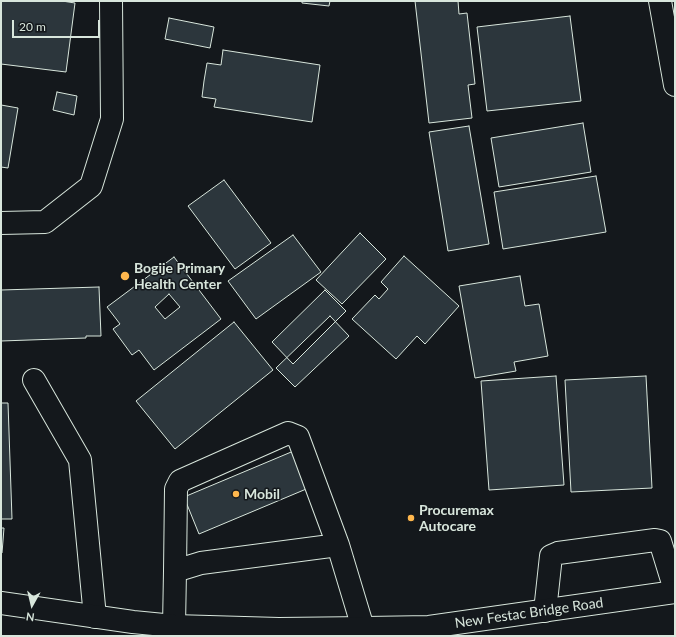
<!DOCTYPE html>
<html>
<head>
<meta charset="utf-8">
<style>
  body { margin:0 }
  #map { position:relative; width:676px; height:637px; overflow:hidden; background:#14181c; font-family:Lato,sans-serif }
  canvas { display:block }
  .frame { position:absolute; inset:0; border:2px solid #d8e6dc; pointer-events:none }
  .north { position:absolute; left:12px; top:585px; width:40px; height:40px; -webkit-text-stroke:3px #14181c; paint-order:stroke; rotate:188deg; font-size:11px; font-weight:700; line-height:16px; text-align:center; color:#d8e6dc }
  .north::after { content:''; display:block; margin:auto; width:14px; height:18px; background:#d8e6dc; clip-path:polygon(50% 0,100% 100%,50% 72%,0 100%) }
  .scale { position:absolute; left:12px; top:20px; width:88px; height:18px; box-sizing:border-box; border:2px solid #d8e6dc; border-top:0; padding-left:5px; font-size:12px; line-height:14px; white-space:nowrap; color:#d8e6dc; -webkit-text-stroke:3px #14181c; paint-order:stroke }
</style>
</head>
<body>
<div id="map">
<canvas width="676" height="637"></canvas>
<div class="frame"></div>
<div class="north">N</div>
<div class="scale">20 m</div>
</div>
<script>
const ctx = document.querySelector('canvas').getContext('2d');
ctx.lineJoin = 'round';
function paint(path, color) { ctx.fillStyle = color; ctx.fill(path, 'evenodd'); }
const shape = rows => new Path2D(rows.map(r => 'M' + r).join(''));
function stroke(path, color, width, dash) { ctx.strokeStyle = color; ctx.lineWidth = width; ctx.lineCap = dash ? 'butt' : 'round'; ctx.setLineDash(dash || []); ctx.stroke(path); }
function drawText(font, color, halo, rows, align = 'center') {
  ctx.font = font + ' Lato,sans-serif'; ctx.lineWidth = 3; ctx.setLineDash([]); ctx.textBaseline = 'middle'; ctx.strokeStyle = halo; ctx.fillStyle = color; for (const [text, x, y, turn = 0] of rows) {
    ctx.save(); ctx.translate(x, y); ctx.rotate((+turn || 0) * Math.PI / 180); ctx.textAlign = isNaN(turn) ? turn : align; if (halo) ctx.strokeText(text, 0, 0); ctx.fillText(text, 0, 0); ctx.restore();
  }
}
const building = shape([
  [1,1,62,1,75,3,66,72,1,64,1,1],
  [302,1,330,1,329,6,302,3,302,1],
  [415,1,458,1,459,14,467,13,475,84,468,85,472,118,429,123,415,1],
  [570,16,581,101,487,111,477,27,570,16],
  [169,18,214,27,210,48,165,39,169,18],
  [223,50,320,65,312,122,214,107,216,99,202,97,204,81,207,63,221,65,223,50],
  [57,92,77,96,74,115,53,110,57,92],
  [1,105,18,108,8,168,1,167,1,105],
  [583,123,591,172,499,187,491,138,583,123],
  [469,126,489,244,448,251,429,132,469,126],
  [596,176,606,232,503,249,494,192,596,176],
  [224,180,271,243,235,269,188,206,224,180],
  [360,233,386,259,342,304,316,280,360,233],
  [293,235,321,272,256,319,228,281,293,235],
  [404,256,459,306,425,344,417,336,396,359,352,319,375,295,379,299,388,289,381,282,404,256],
  [174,257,221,319,154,370,139,350,132,355,113,329,120,324,107,307,174,257],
  [169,294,180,307,165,319,155,307,169,294],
  [520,276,525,306,539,304,548,356,514,362,516,371,475,378,459,286,520,276],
  [99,287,101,336,86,336,86,338,1,341,1,290,99,287],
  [325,290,346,311,293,364,272,342,325,290],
  [330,316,349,336,295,387,276,368,330,316],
  [234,322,273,370,175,449,136,401,234,322],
  [556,376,564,485,489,490,481,381,556,376],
  [646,376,652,488,571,492,565,380,646,376],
  [1,403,8,403,12,519,1,519,1,403],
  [296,450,311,487,199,534,184,497,296,450],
  [1,528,4,528,2,553,1,553,1,528]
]);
const minor = shape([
  [660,1,675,85],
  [1,223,45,222,91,186,112,119,111,1],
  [34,380,80,460,95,617],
  [175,571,176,489,180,481,288,433,298,437,338,545],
  [545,611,551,556,558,553,655,540,660,541,675,590],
  [174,626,175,571,201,563,338,545,363,628]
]);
const major = shape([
  [1,603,133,622,174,626,279,629,366,628,429,627,675,592]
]);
const markers = [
  [125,276,5,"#ffb74d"],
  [236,494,4,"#ffb74d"],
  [411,518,4,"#ffb74d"]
];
const poiNames = [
  ["Bogije Primary",134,268],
  ["Health Center",134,284],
  ["Mobil",244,494],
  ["Procuremax",419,510],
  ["Autocare",419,526]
];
const streetNames = [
  ["New Festac Bridge Road",529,613,-8]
];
paint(building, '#2c363c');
stroke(building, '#d8e6dc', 1);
stroke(minor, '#d8e6dc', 24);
stroke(major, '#d8e6dc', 24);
stroke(minor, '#14181c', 22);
stroke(major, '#14181c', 22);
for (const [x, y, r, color] of markers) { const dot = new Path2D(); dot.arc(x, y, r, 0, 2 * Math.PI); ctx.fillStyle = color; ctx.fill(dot); stroke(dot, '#14181c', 1.5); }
drawText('bold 14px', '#d8e6dc', '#14181c', poiNames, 'left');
drawText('14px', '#d8e6dc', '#14181c', streetNames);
</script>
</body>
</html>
